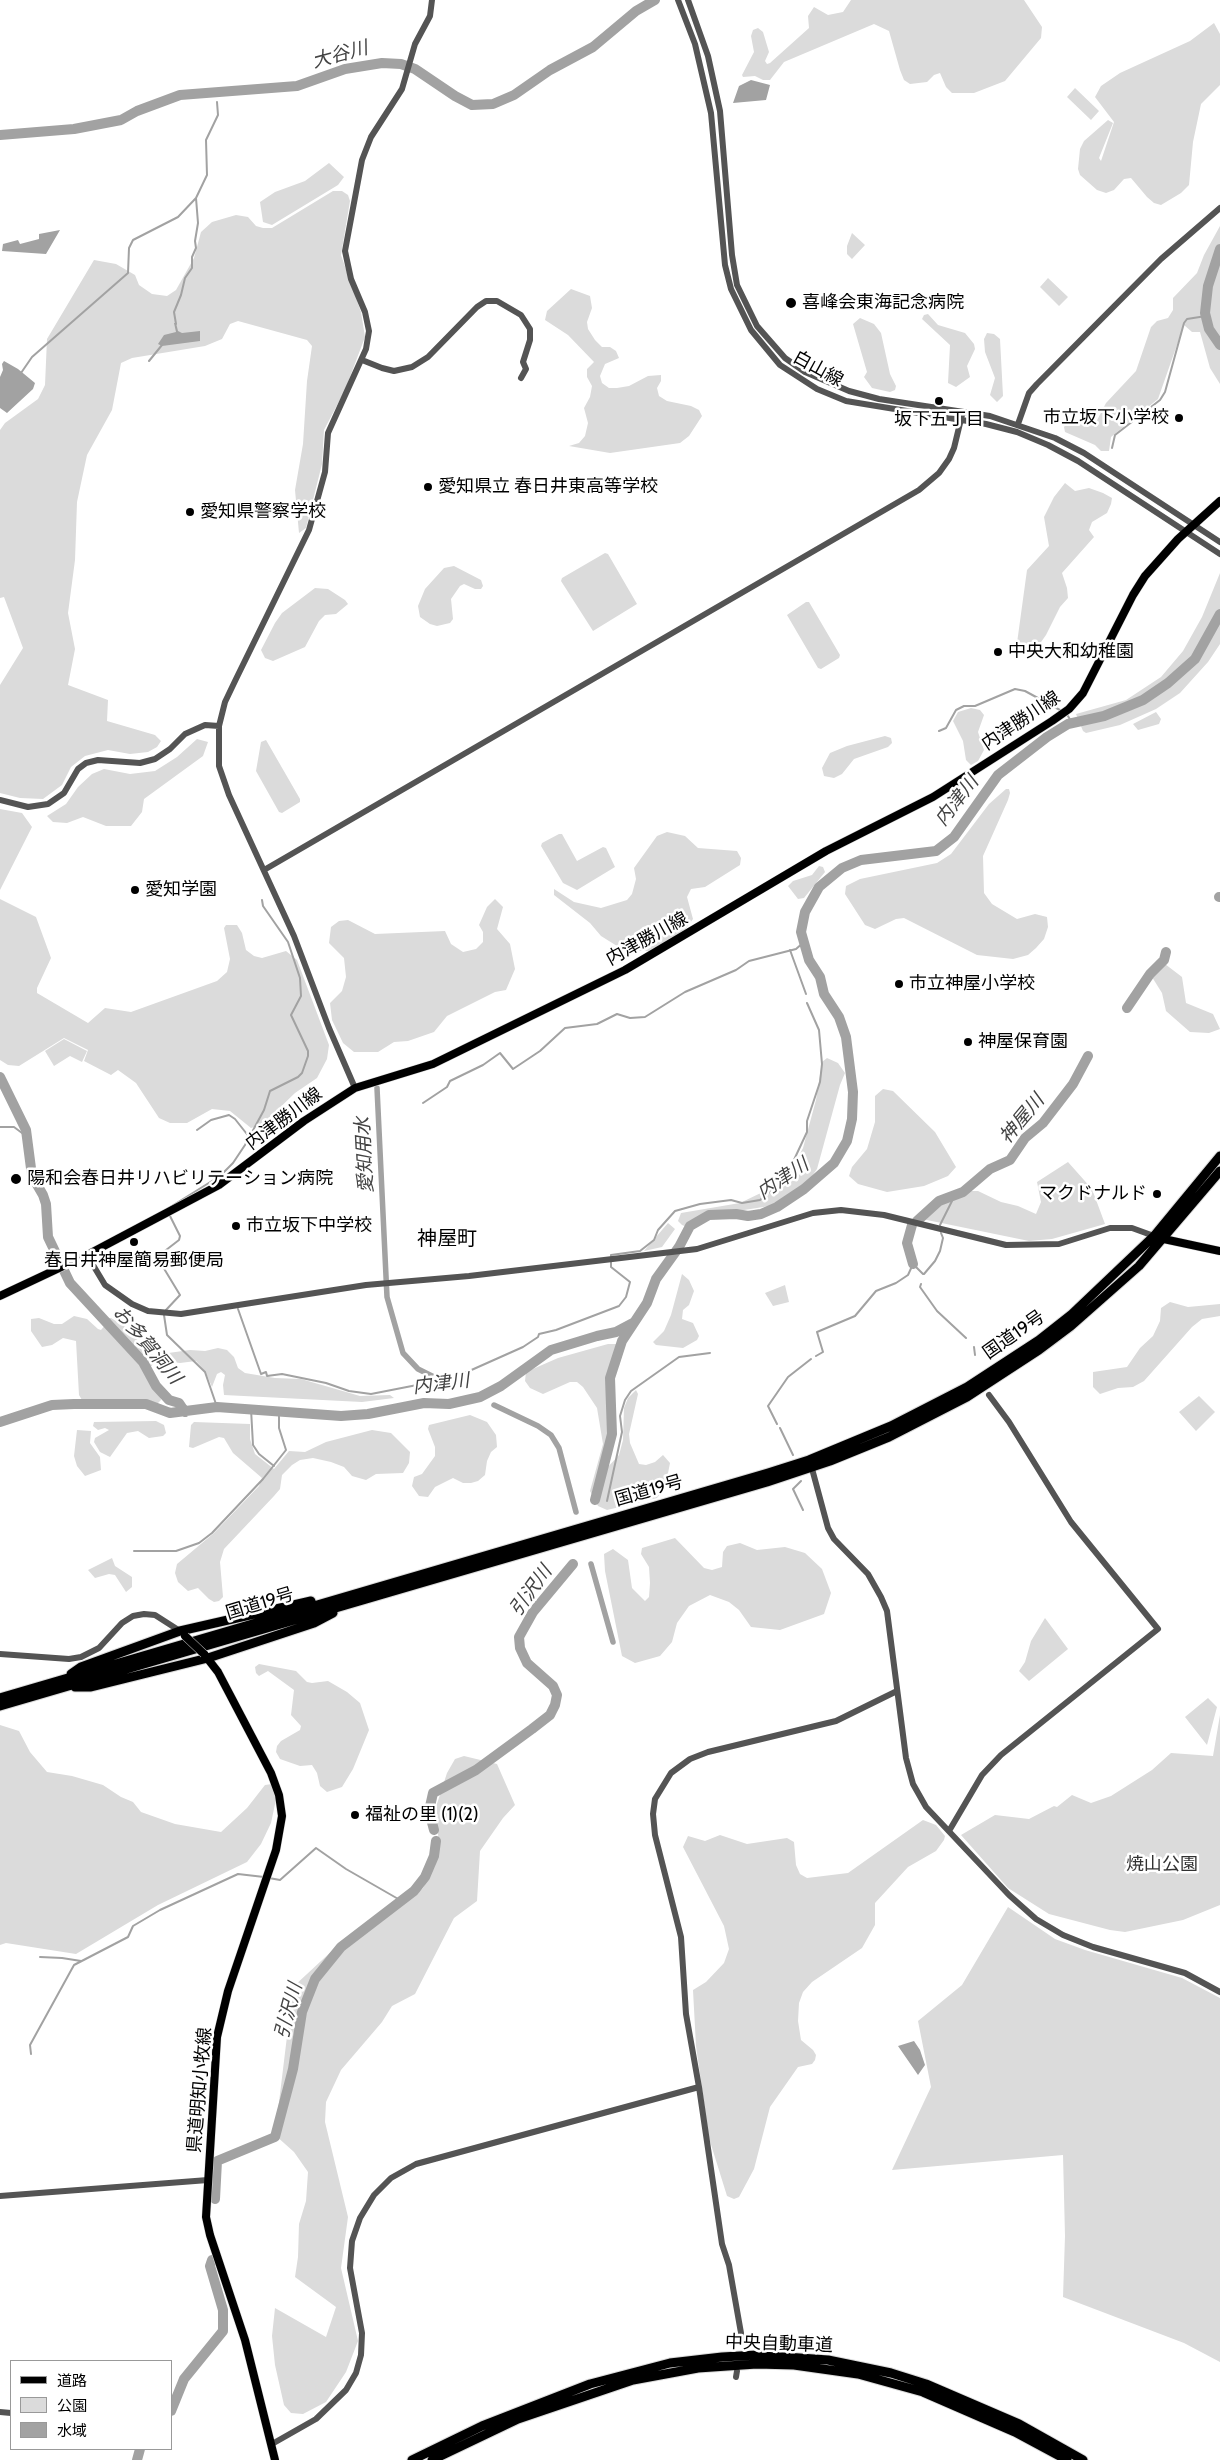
<!DOCTYPE html>
<html>
<head>
<meta charset="utf-8">
<style>
  body { margin:0 }
  #map { position:relative; width:1220px; height:2460px; overflow:hidden; background:#fff; font-family:Cabin,"Noto Sans JP",sans-serif }
  canvas { display:block }
  .legend { position:absolute; left:10px; top:2360px; width:162px; height:90px; box-sizing:border-box; background:#fff; border:1px solid #999; margin:0; padding:6px 9px; list-style:none; font-size:15px; color:#000 }
  .legend li { display:flex; align-items:center; gap:10px; height:25px }
  .legend b { width:25px; border:1px solid #999 }
</style>
</head>
<body>
<div id="map">
<canvas width="1220" height="2460"></canvas>
<ul class="legend">
<li><b style="height:6px;background:#000"></b>道路</li>
<li><b style="height:14px;background:#dbdbdb"></b>公園</li>
<li><b style="height:14px;background:#a2a2a2"></b>水域</li>
</ul>
</div>
<script>
const ctx = document.querySelector('canvas').getContext('2d');
ctx.lineJoin = 'round';
function paint(path, color) { ctx.fillStyle = color; ctx.fill(path, 'evenodd'); }
const shape = rows => new Path2D(rows.map(r => 'M' + r).join(''));
function stroke(path, color, width, dash) { ctx.strokeStyle = color; ctx.lineWidth = width; ctx.lineCap = dash ? 'butt' : 'round'; ctx.setLineDash(dash || []); ctx.stroke(path); }
function drawText(font, color, halo, rows, align = 'center') {
  ctx.font = font + ' Cabin,"Noto Sans JP",sans-serif'; ctx.lineWidth = 5; ctx.setLineDash([]); ctx.textBaseline = 'middle'; ctx.strokeStyle = halo; ctx.fillStyle = color; for (const [text, x, y, turn = 0] of rows) {
    ctx.save(); ctx.translate(x, y); ctx.rotate((+turn || 0) * Math.PI / 180); ctx.textAlign = isNaN(turn) ? turn : align; if (halo) ctx.strokeText(text, 0, 0); ctx.fillText(text, 0, 0); ctx.restore();
  }
}
const green = shape([
  [851,0,1024,0,1042,27,1041,38,1005,81,974,93,952,93,946,87,940,73,934,75,927,82,910,84,904,80,900,70,889,31,874,24,784,62,770,80,763,80,755,76,743,77,742,75,754,52,751,36,753,30,758,28,763,32,769,52,765,61,767,64,770,63,809,28,808,16,814,7,828,15,843,12],
  [1214,23,1220,34,1220,85,1201,104,1193,142,1189,185,1181,193,1161,205,1154,203,1147,197,1131,178,1124,179,1114,190,1106,193,1097,190,1080,175,1078,169,1080,149,1084,141,1108,120,1113,123,1099,158,1101,161,1114,122,1095,97,1101,86,1120,73,1190,41],
  [1075,88,1099,111,1091,120,1067,97],
  [329,163,344,177,338,185,272,225,263,222,260,202,275,192,305,181],
  [333,191,342,191,348,195,350,201,341,255,361,312,365,337,345,390,324,430,322,464,306,528,299,533,295,490,303,444,307,381,312,346,307,340,238,321,230,324,222,339,205,346,132,358,121,363,112,410,87,455,77,502,75,560,68,613,75,649,68,685,108,700,107,721,155,735,161,741,157,747,148,752,130,754,108,750,85,756,71,767,62,785,43,799,20,798,0,793,0,685,23,648,4,597,0,598,0,430,5,423,38,399,45,385,47,339,94,260,116,264,135,275,139,285,152,294,167,296,176,290,194,258,201,232,212,222,236,215,248,217,256,226,263,228,272,228],
  [1220,226,1220,384,1210,368,1200,332,1192,332,1184,325,1158,399,1111,437,1109,451,1101,451,1095,445,1065,432,1064,427,1069,420,1094,426,1106,403,1136,371,1151,327,1157,321,1168,318,1173,310,1173,298,1197,273,1204,255],
  [852,233,865,245,852,259,847,254,847,246],
  [1048,278,1068,297,1059,306,1040,287],
  [571,289,590,296,592,308,587,322,588,329,595,340,602,347,610,347,616,351,619,358,605,364,600,376,602,383,609,388,617,388,629,386,648,376,661,375,661,381,657,388,659,396,667,401,691,406,699,410,702,416,689,436,680,443,610,453,569,446,579,443,585,436,588,423,584,408,590,397,592,386,587,377,587,369,594,362,568,335,545,320,547,311],
  [928,314,938,325,965,333,974,344,975,349,967,366,970,377,956,387,948,383,950,345,922,319,924,315],
  [860,318,874,324,881,333,890,374,896,386,895,390,890,392,872,388,864,377,867,372,853,324],
  [987,333,994,334,1000,339,1003,396,997,402,990,395,995,378,985,352,984,339],
  [1065,483,1075,491,1089,488,1103,493,1112,498,1111,504,1107,513,1092,522,1089,530,1094,537,1062,573,1067,588,1068,598,1060,607,1046,635,1034,652,1017,643,1027,570,1049,546,1044,517,1054,497],
  [605,553,608,554,637,604,593,631,561,581,562,578],
  [454,566,481,580,483,586,481,589,475,589,464,584,460,586,451,599,453,619,450,623,437,626,430,624,420,617,418,606,425,589,444,568],
  [1220,573,1220,644,1208,662,1180,693,1156,709,1120,725,1086,733,1083,731,1076,714,1126,700,1161,677,1183,651,1202,617],
  [315,588,328,589,345,600,348,604,336,614,325,615,319,621,305,647,273,661,265,658,261,650,275,623,282,613],
  [806,602,809,602,840,655,839,658,821,669,818,668,787,615],
  [971,708,980,710,984,715,978,732,984,750,978,761,971,765,966,760,963,741,953,721,958,712],
  [1156,712,1161,719,1159,724,1138,730,1133,724],
  [885,736,891,738,892,743,888,747,854,759,842,774,834,778,824,776,822,768,830,753,847,746],
  [197,739,208,742,203,756,144,799,142,812,131,826,106,826,83,817,67,823,53,822,47,816,66,804,78,787,92,774,104,769,130,774,155,771,177,757],
  [266,740,300,799,300,802,282,813,279,812,256,771,261,742],
  [1006,789,1009,789,1010,793,1008,800,983,856,984,893,992,904,1017,919,1035,914,1047,917,1048,927,1044,939,1036,948,1028,955,1013,959,977,955,904,918,896,919,875,929,865,925,845,894,846,886,860,879,937,863,951,854,989,804],
  [0,809,22,813,32,827,0,890],
  [667,832,685,836,698,848,737,851,741,858,740,865,705,887,691,889,687,897,693,919,684,931,651,951,625,951,601,936,590,923,554,895,554,889,574,902,601,908,627,900,632,894,636,879,634,868,657,836],
  [559,834,562,834,577,861,603,847,606,848,615,867,577,890,563,883,541,846,542,843],
  [819,866,823,867,825,872,804,898,798,899,788,886,793,881,812,875],
  [0,899,36,917,51,958,37,988,37,993,88,1023,105,1008,131,1012,217,981,227,972,230,959,224,928,226,925,237,925,242,933,246,950,254,956,262,958,286,951,297,960,329,1045,327,1059,317,1078,295,1093,263,1124,251,1128,230,1111,212,1109,187,1123,170,1123,159,1118,136,1083,118,1070,111,1075,84,1061,88,1050,64,1038,19,1066,8,1065,0,1060],
  [495,899,503,907,497,929,510,944,515,969,506,990,495,992,447,1016,434,1032,408,1041,394,1042,378,1052,354,1052,343,1043,332,1020,330,1003,342,991,346,977,344,958,329,943,331,927,339,921,348,920,375,934,445,931,451,944,463,952,476,949,483,942,483,932,479,925,487,907],
  [1165,964,1182,977,1186,1003,1213,1014,1220,1029,1209,1033,1190,1032,1166,1011,1162,993,1152,977],
  [64,1039,87,1051,82,1062,70,1056,54,1066,45,1051],
  [827,1058,838,1063,845,1073,840,1085,817,1169,805,1186,776,1205,725,1213,687,1227,682,1225,678,1221,681,1213,740,1203,767,1190,788,1176,803,1148,816,1100,822,1062],
  [883,1089,893,1091,935,1132,956,1167,948,1176,924,1186,887,1192,858,1184,849,1176,852,1167,867,1149,875,1122,875,1096],
  [1068,1162,1092,1189,1105,1224,1052,1239,1029,1241,922,1219,922,1213,940,1198,961,1191,978,1191,1001,1202,1018,1206,1036,1214,1041,1202,1037,1182],
  [668,1223,675,1229,662,1247,644,1251],
  [682,1274,689,1280,694,1291,689,1305,683,1310,682,1319,693,1323,699,1336,697,1340,683,1348,656,1345,653,1342,664,1331,671,1315],
  [785,1285,789,1302,773,1306,765,1293],
  [1170,1302,1188,1307,1220,1304,1220,1316,1202,1319,1192,1327,1144,1381,1133,1387,1118,1388,1100,1394,1093,1387,1093,1372,1127,1367,1140,1348,1153,1336,1160,1321,1161,1308],
  [74,1316,87,1319,98,1329,101,1330,106,1324,106,1318,111,1318,132,1331,143,1349,154,1355,190,1350,205,1351,218,1348,227,1350,234,1357,238,1368,245,1373,275,1378,301,1379,360,1396,390,1395,394,1398,362,1402,224,1395,223,1385,225,1375,221,1372,217,1374,212,1387,205,1371,196,1361,180,1363,157,1360,145,1373,160,1395,161,1400,158,1403,154,1405,130,1401,82,1400,79,1395,76,1341,63,1338,52,1345,42,1347,31,1331,31,1319,39,1318,54,1324,62,1324],
  [608,1344,618,1344,624,1349,619,1366,606,1386,610,1434,602,1466,606,1469,619,1455,623,1440,624,1408,628,1398,636,1390,638,1394,629,1434,630,1443,639,1464,646,1465,655,1462,663,1455,670,1463,665,1488,657,1498,607,1510,598,1506,590,1491,603,1444,597,1408,583,1387,577,1382,570,1382,543,1394,530,1388,525,1381,526,1372,558,1358],
  [1199,1396,1215,1412,1196,1431,1179,1412],
  [470,1415,487,1422,496,1435,497,1447,491,1452,487,1461,485,1475,478,1481,471,1483,463,1483,453,1478,435,1487,428,1497,419,1496,412,1486,414,1477,422,1474,435,1456,435,1447,428,1429,429,1425],
  [156,1421,164,1425,166,1433,163,1436,149,1438,138,1431,127,1433,110,1457,100,1452,94,1442,95,1438,109,1430,105,1428,98,1430,93,1426,94,1422],
  [194,1422,250,1424,250,1439,255,1454,274,1469,289,1451,305,1452,326,1442,372,1430,391,1433,410,1452,409,1463,403,1473,376,1474,366,1480,352,1476,344,1467,331,1462,313,1458,300,1460,292,1465,282,1475,280,1489,274,1496,224,1549,220,1562,223,1597,219,1601,214,1602,209,1599,198,1588,188,1591,178,1582,175,1573,177,1564,214,1533,259,1486,262,1478,233,1453,224,1438,219,1437,193,1448,189,1447,191,1425],
  [77,1430,91,1431,90,1443,100,1457,101,1470,85,1476,77,1466,74,1456],
  [675,1538,704,1568,712,1570,722,1567,723,1552,727,1546,740,1543,757,1550,785,1547,805,1553,822,1569,831,1593,824,1614,780,1630,751,1627,739,1610,729,1602,710,1595,689,1606,677,1623,672,1642,660,1656,635,1663,622,1656,605,1571,604,1554,613,1549,628,1560,632,1588,645,1601,649,1597,650,1583,649,1567,641,1554,642,1548],
  [112,1558,115,1566,132,1577,132,1587,126,1592,115,1575,109,1574,95,1578,88,1570],
  [1045,1618,1068,1649,1029,1681,1019,1671,1025,1662,1031,1641],
  [259,1664,296,1671,307,1682,312,1683,328,1681,347,1692,360,1703,369,1730,353,1769,342,1787,327,1792,320,1786,317,1773,312,1765,300,1766,280,1759,276,1752,277,1746,281,1741,300,1730,301,1726,291,1715,294,1690,268,1671,259,1676,256,1673,255,1667],
  [1208,1698,1217,1707,1207,1745,1185,1717],
  [1220,1715,1220,1905,1183,1920,1125,1932,1110,1930,1049,1914,1008,1888,961,1835,995,1815,1029,1819,1054,1806,1057,1807,1072,1795,1091,1803,1111,1796,1152,1770,1171,1753,1213,1756],
  [0,1725,19,1731,30,1752,47,1772,72,1776,103,1785,121,1797,133,1802,141,1812,175,1824,221,1832,247,1808,265,1785,272,1784,278,1790,271,1823,261,1844,247,1862,158,1905,76,1954,6,1943,0,1945],
  [464,1756,497,1764,515,1805,503,1818,480,1851,477,1901,454,1918,415,1994,392,2006,382,2022,341,2070,326,2102,325,2122,348,2217,341,2268,358,2341,346,2372,326,2402,303,2414,291,2413,284,2405,275,2365,272,2336,275,2308,326,2337,336,2307,295,2277,298,2257,299,2224,306,2201,308,2172,294,2152,275,2135,293,1987,335,1948,388,1916,423,1888,435,1866,439,1840,434,1813,447,1773,455,1759],
  [923,1820,936,1825,945,1836,944,1840,936,1851,908,1867,875,1903,875,1925,862,1948,812,1982,803,1992,799,2003,798,2021,801,2040,813,2050,816,2055,815,2060,812,2064,798,2067,770,2107,754,2169,739,2197,734,2199,727,2196,709,2138,696,2046,693,1990,706,1982,724,1963,729,1949,724,1926,683,1847,688,1836,705,1841,720,1835,747,1844,787,1838,794,1842,796,1865,800,1874,807,1878,848,1873],
  [1008,1907,1055,1939,1085,1950,1182,1978,1220,1998,1220,2362,1184,2343,1063,2297,1065,2236,1063,2155,892,2170,931,2087,918,2021,962,1985]
]);
const water = shape([
  [751,80,770,85,766,100,733,103,739,86],
  [60,230,46,254,2,251,3,244,18,240,20,244,39,239,39,234],
  [174,323,176,323,178,331,182,333,200,331,200,341,162,346,158,344,164,335,176,332],
  [4,361,18,369,35,383,33,389,7,413,0,408,0,377,3,370,2,364],
  [914,2041,920,2050,925,2065,918,2075,898,2046]
]);
const stream = shape([
  [176,324,174,312,181,295,185,278,192,268,192,257,196,248,195,241,198,223,196,198],
  [149,361,162,345],
  [21,373,32,357,128,273,129,248,133,240,178,217,196,198,207,175,206,140,218,115,217,102],
  [1112,448,1115,435,1160,400,1165,392,1184,323,1187,319,1206,316],
  [1068,716,1072,723],
  [939,731,946,728,956,710,964,706,975,706,1015,689,1025,691,1060,710],
  [790,950,806,994],
  [423,1103,447,1087,450,1081,483,1065,500,1053,513,1069,540,1051,565,1028,597,1024,617,1014,630,1018,645,1017,685,992,736,970,749,961,796,949,804,942],
  [0,1127,14,1127,26,1136],
  [197,1130,211,1120,229,1115,235,1119,250,1138],
  [167,1209,220,1176,233,1163,245,1145,264,1110,270,1091,298,1077,302,1073,308,1056,308,1051,291,1015,301,996,300,978,288,942,263,906,262,900],
  [940,1225,956,1193],
  [924,1274,935,1261,940,1251,943,1238,941,1233],
  [921,1284,920,1287,937,1311,966,1338],
  [238,1309,261,1374,266,1372,267,1376,282,1374,326,1383,349,1391,371,1394,417,1385,439,1388,449,1380,523,1347,538,1337,539,1334,556,1330,619,1306,626,1297,630,1282,611,1267,611,1255,640,1251,654,1240,658,1230,675,1211,700,1204,731,1200,742,1203,760,1200,785,1179,807,1132,807,1121,820,1082,822,1064,819,1030,807,1003],
  [166,1310,180,1295,157,1257,179,1240,180,1236,169,1214],
  [164,1315,167,1335,205,1372,217,1407],
  [974,1347,975,1355],
  [816,1356,823,1352,817,1332,855,1316,876,1291,896,1283,908,1275,913,1264,923,1274],
  [251,1409,253,1445,259,1454,274,1466],
  [777,1424,768,1406,788,1377,811,1359],
  [780,1428,793,1455],
  [801,1481,793,1489,803,1510],
  [607,1501,622,1432,620,1416,625,1400,631,1391,679,1357,710,1353],
  [134,1551,176,1551,199,1543,212,1533,263,1479,286,1450,279,1428,279,1412],
  [269,1878,280,1880,316,1848,346,1869,400,1900],
  [40,1957,62,1958,81,1961],
  [31,2054,30,2045,74,1965,128,1937,133,1926,160,1910,238,1874,264,1877]
]);
const canal = shape([
  [377,1088,387,1297,403,1353,418,1369,438,1379],
  [494,1405,538,1426,551,1435,559,1448,576,1512],
  [591,1564,613,1642]
]);
const river = shape([
  [0,135,74,129,121,120,137,111,180,95,297,86,345,69,382,63,401,64,415,69,455,96,472,105,493,104,514,95,550,70,593,47,636,11,655,0],
  [1220,249,1208,286,1205,313,1209,329,1220,345],
  [1219,897,1220,897],
  [1127,1008,1150,974,1164,960,1166,952],
  [0,1077,26,1130,32,1176,43,1195,46,1204,48,1237,70,1283,143,1362,156,1386,169,1400,179,1403,185,1412],
  [917,1221,939,1201,963,1192,990,1169,1010,1160,1025,1138,1043,1123,1073,1084,1088,1056],
  [912,1225,907,1243,913,1264],
  [0,1422,52,1405,74,1404,146,1404,170,1413,217,1407,341,1416,368,1414,424,1403,449,1404,480,1397,501,1386,551,1350,597,1336,616,1332,633,1323],
  [595,1500,612,1434,610,1378,622,1341,647,1303,656,1279,679,1247,690,1226,709,1215,736,1214,748,1216,761,1214,777,1207,804,1189,834,1163,847,1141,852,1119,853,1092,846,1037,839,1017,824,994,820,977,809,960,801,932,805,912,819,887,842,868,861,860,936,851,954,837,998,775,1047,737,1068,724,1104,716,1143,700,1168,683,1195,659,1220,614],
  [434,1830,429,1811,433,1793,476,1770,532,1729,550,1715,555,1705,557,1695,553,1686,527,1663,520,1648,519,1637,533,1612,573,1564],
  [215,2199,217,2161,275,2137,293,2069,302,2012,315,1979,341,1947,414,1891,425,1877,434,1856,436,1841],
  [171,2411,184,2379,223,2331,223,2310,210,2266,212,2260],
  [137,2460,140,2449]
]);
const minor = shape([
  [678,0,695,44,711,113,725,265,731,289,751,330,780,365,817,389,846,401,986,424,1017,432,1048,445,1078,461,1220,554],
  [688,0,708,56,720,111,732,255,737,285,757,326,785,358,805,372,849,391,879,399,990,416,1055,438,1084,453,1220,542],
  [362,360,382,368,394,371,412,367,428,357,477,307,486,301,497,301,521,315,530,329,530,340,523,362,526,369,521,378],
  [1018,424,1029,393,1037,384,1161,259,1220,208],
  [0,800,28,807,48,804,64,793,78,769,86,763,98,760,140,763,155,759,170,749,185,734,205,725,219,726],
  [264,870,919,490,939,473,949,459,954,448,962,415],
  [355,1088,329,1028,294,936,229,795,219,766,219,726,225,702,236,679,309,530,325,472,328,433,366,349,369,331,365,312,351,279,345,251,362,160,371,137,402,89,415,44,430,16,432,0],
  [87,1255,105,1285,132,1304,148,1311,181,1314,366,1285,469,1276,697,1249,813,1213,841,1210,884,1215,1006,1245,1059,1244,1110,1228,1132,1228,1154,1236],
  [811,1465,828,1528,834,1539,868,1574,881,1597,887,1611,906,1758,913,1784,926,1807,1009,1895,1036,1919,1063,1935,1093,1947,1185,1973,1220,1992],
  [0,1654,69,1659,81,1657,99,1648,122,1623,133,1616,144,1614,155,1615,180,1631],
  [949,1831,982,1775,1001,1755,1158,1629,1071,1522,1009,1422,989,1395],
  [699,2087,722,2244,729,2265,741,2333,740,2343],
  [0,2196,208,2180],
  [736,2377,737,2371],
  [0,2412,11,2413],
  [272,2444,316,2419,346,2390,356,2373,361,2355,362,2333,350,2268,352,2241,360,2218,374,2195,391,2178,416,2164,699,2087,686,2014,681,1937,655,1835,653,1814,655,1799,671,1773,690,1759,708,1752,836,1721,897,1691]
]);
const major = shape([
  [1159,1238,1220,1251],
  [0,1296,87,1255,219,1185,304,1121,355,1088,433,1064,625,970,826,851,933,797,1052,721,1069,709,1083,693,1133,595,1145,576,1178,539,1220,501],
  [204,1654,218,1672,271,1773,279,1795,282,1816,276,1850,228,1991,217,2037,206,2217,210,2235,245,2340,275,2460]
]);
const highway = shape([
  [71,1674,81,1667,180,1631,311,1601],
  [75,1687,91,1687,208,1658,314,1623,333,1613],
  [0,1698,768,1473,809,1460,891,1426,967,1387,1039,1340,1072,1314,1154,1236,1220,1156],
  [0,1706,767,1482,830,1461,889,1437,967,1397,1039,1350,1071,1326,1139,1266,1220,1171],
  [412,2460,482,2426,590,2384,670,2363,722,2357,757,2355,828,2360,891,2373,926,2384,1019,2424,1083,2460],
  [432,2460,518,2419,633,2380,698,2368,757,2364,794,2365,858,2374,923,2392,1015,2432,1067,2460]
]);
const majorBridge = shape([
  [185,1636,204,1654]
]);
const markers = [
  [791,303,6,"#000"],
  [939,401,5,"#000"],
  [1179,418,5,"#000"],
  [428,487,5,"#000"],
  [190,512,5,"#000"],
  [998,652,5,"#000"],
  [135,890,5,"#000"],
  [899,984,5,"#000"],
  [968,1042,5,"#000"],
  [16,1179,6,"#000"],
  [1157,1194,5,"#000"],
  [236,1226,5,"#000"],
  [134,1242,5,"#000"],
  [355,1815,5,"#000"]
];
const poiNames = [
  ["喜峰会東海記念病院",802,303],
  ["市立坂下小学校",1169,418,"right"],
  ["坂下五丁目",939,420,"center"],
  ["愛知県立 春日井東高等学校",438,487],
  ["愛知県警察学校",200,512],
  ["中央大和幼稚園",1008,652],
  ["愛知学園",145,890],
  ["市立神屋小学校",909,984],
  ["神屋保育園",978,1042],
  ["陽和会春日井リハビリテーション病院",27,1179],
  ["マクドナルド",1147,1194,"right"],
  ["市立坂下中学校",246,1226],
  ["春日井神屋簡易郵便局",134,1261,"center"],
  ["福祉の里 (1)(2)",365,1815]
];
const streetNames = [
  ["白山線",818,369,29],
  ["内津勝川線",1021,721,-34],
  ["内津勝川線",647,939,-29],
  ["内津勝川線",284,1119,-37],
  ["国道19号",1014,1335,-35],
  ["国道19号",649,1491,-16],
  ["国道19号",260,1604,-17],
  ["県道明知小牧線",200,2090,-85],
  ["中央自動車道",779,2344,2]
];
const parkNames = [
  ["焼山公園",1162,1865]
];
const waterNames = [
  ["大谷川",340,55,-15],
  ["内津川",957,801,-52],
  ["神屋川",1022,1119,-50],
  ["愛知用水",365,1155,-93],
  ["内津川",783,1179,-34],
  ["お多賀洞川",147,1345,50],
  ["内津川",441,1384,-7],
  ["引沢川",531,1591,-54],
  ["引沢川",289,2011,-75]
];
const quarterNames = [
  ["神屋町",447,1239]
];
paint(green, '#dbdbdb');
paint(water, '#a2a2a2');
stroke(stream, '#a2a2a2', 2);
stroke(canal, '#a2a2a2', 5.5);
stroke(river, '#a2a2a2', 10);
stroke(major, '#dbdbdb', 9);
stroke(highway, '#dbdbdb', 11);
stroke(minor, '#545454', 6);
stroke(major, '#000', 8);
stroke(highway, '#000', 9);
stroke(majorBridge, '#dbdbdb', 9, []);
stroke(majorBridge, '#000', 8);
for (const [x, y, r, color] of markers) { const dot = new Path2D(); dot.arc(x, y, r, 0, 2 * Math.PI); ctx.fillStyle = color; ctx.fill(dot); stroke(dot, '#fff', 2); }
drawText('18px', '#000', '#fff', poiNames, 'left');
drawText('18px', '#000', '#fff', streetNames);
drawText('18px', '#323232', '#fff', parkNames);
drawText('italic 19px', '#434343', '#fff', waterNames);
drawText('20px', '#000', '#fff', quarterNames);
</script>
</body>
</html>
